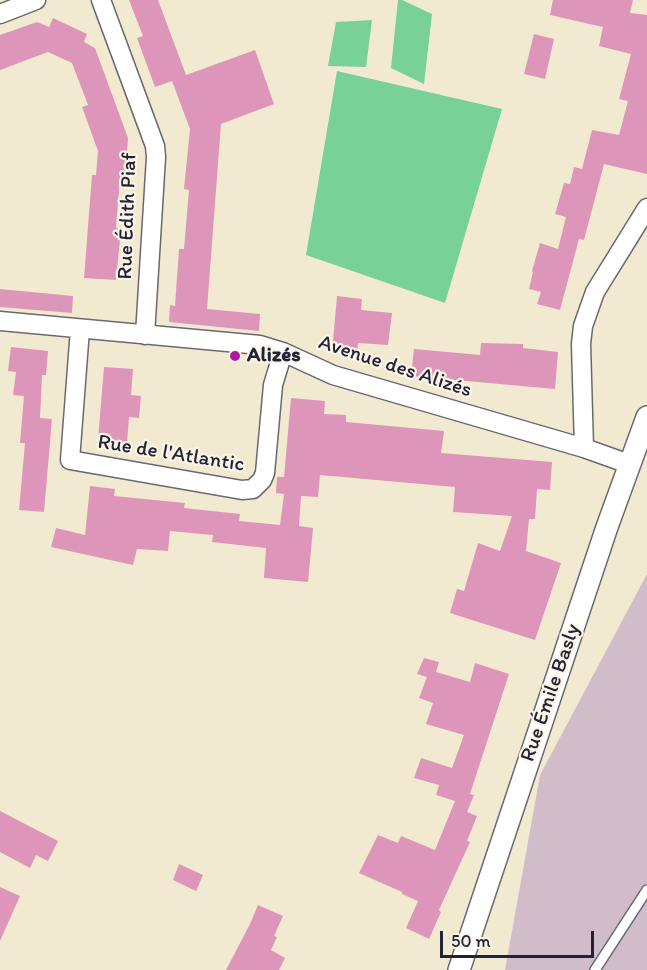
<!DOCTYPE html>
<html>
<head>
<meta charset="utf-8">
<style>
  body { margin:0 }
  #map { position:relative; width:647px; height:970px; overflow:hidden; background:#f2ead0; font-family:Itim,sans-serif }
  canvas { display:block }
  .scale { position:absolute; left:440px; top:931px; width:154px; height:27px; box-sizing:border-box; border:3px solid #22223b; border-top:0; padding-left:8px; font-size:18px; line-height:21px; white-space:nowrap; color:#22223b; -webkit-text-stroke:4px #fcf5e5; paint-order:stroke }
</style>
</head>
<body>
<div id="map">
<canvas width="647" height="970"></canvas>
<div class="scale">50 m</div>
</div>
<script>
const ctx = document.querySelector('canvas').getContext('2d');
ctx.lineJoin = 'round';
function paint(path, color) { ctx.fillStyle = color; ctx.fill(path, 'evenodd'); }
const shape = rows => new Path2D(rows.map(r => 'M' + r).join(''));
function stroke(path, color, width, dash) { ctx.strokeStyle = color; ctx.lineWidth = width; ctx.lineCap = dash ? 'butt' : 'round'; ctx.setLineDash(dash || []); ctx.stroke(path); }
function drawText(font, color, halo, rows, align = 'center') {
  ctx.font = font + ' Itim,sans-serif'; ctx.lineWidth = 4.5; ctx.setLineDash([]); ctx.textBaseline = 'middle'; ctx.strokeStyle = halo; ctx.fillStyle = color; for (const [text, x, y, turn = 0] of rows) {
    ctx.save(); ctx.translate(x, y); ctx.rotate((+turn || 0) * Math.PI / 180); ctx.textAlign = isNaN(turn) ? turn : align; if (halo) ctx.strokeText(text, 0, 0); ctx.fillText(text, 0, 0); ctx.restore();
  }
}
const industrial = shape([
  [647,574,647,970,505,970,540,775]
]);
const green = shape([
  [398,0,402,0,432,14,424,84,391,68],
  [372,20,366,67,328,66,336,22],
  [337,71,502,109,445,303,306,255]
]);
const building = shape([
  [129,0,158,0,186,75,255,50,274,104,221,124,207,309,260,314,259,331,169,322,170,305,175,306,179,249,184,249,189,190,184,189,190,129,172,81,155,87,137,38,143,36],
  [553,0,633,0,630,13,647,15,647,174,604,164,584,240,579,239,560,310,537,304,541,292,529,289,533,272,532,271,540,243,558,249,566,217,555,214,564,183,570,184,574,167,582,169,592,130,619,135,628,101,619,99,631,54,599,46,603,27,550,15],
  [53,18,87,34,84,42,95,48,128,138,125,178,120,178,116,228,121,229,116,280,84,278,92,175,96,175,98,151,82,107,88,105,72,63,48,52,0,70,0,35,37,22,49,27],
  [534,34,554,39,545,79,524,74],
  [0,289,73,296,72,313,0,307],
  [337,296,362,299,361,310,392,313,388,345,358,343,357,354,332,352],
  [481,343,523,344,523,348,558,352,555,389,411,376,414,349,480,355],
  [11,347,48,351,46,375,42,375,40,418,52,419,44,512,19,510,25,443,20,443,24,396,13,395,16,372,8,371],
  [104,367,133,369,131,395,141,396,139,418,129,417,127,442,98,439],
  [291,398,325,401,324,414,346,415,346,422,444,431,441,453,552,462,550,490,537,489,535,519,529,519,526,551,561,563,535,640,450,613,457,589,464,591,478,543,500,551,512,516,453,512,455,487,320,475,318,497,301,496,299,526,313,528,308,582,264,578,266,548,212,542,213,535,170,531,168,551,137,549,133,565,51,547,56,528,85,535,90,486,115,489,114,496,185,503,184,508,240,514,239,521,280,525,284,494,276,493,277,477,284,477],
  [424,658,439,662,436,672,470,682,475,663,509,674,470,794,474,795,467,812,477,816,467,841,470,842,439,910,441,912,429,939,406,928,418,901,402,894,402,892,359,873,378,835,398,843,401,836,435,850,455,801,436,795,439,785,414,778,421,758,452,768,464,735,426,724,433,703,419,698,427,677,417,674],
  [0,811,58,841,48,861,36,855,30,868,0,852],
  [179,864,203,875,196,891,173,880],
  [0,887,20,896,0,941],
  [258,905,283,916,274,936,277,937,271,950,285,958,279,970,226,970,250,924]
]);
const service = shape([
  [595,970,647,890]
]);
const minor = shape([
  [101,0,155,146,156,157,145,335],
  [0,14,36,0],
  [0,321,260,345,283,352,333,375,584,448,629,464],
  [80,329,70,460,242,490,253,489,262,480,265,473,273,385,283,352],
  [584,448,581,344,583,326,595,292,647,208]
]);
const tertiary = shape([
  [459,970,607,527,647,417]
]);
const markers = [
  [235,356,6,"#b5179e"]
];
const streetNames = [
  ["Rue Édith Piaf",128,216,-88],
  ["Avenue des Alizés",395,367,18],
  ["Rue de l'Atlantic",171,454,9],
  ["Rue Émile Basly",551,693,-71]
];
const poiNames = [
  ["Alizés",247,356]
];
paint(industrial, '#d1bdca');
paint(green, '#78d197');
paint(building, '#dd96ba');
stroke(service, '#6b686f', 12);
stroke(minor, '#6b686f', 21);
stroke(tertiary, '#6b686f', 24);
stroke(service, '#fff', 9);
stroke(minor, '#fff', 18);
stroke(tertiary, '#fff', 21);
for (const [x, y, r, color] of markers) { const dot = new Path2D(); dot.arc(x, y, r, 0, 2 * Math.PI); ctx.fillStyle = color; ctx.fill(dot); stroke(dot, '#fcf5e5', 2); }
drawText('21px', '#22223b', '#fcf5e5', streetNames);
drawText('bold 21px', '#22223b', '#fcf5e5', poiNames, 'left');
</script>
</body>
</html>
